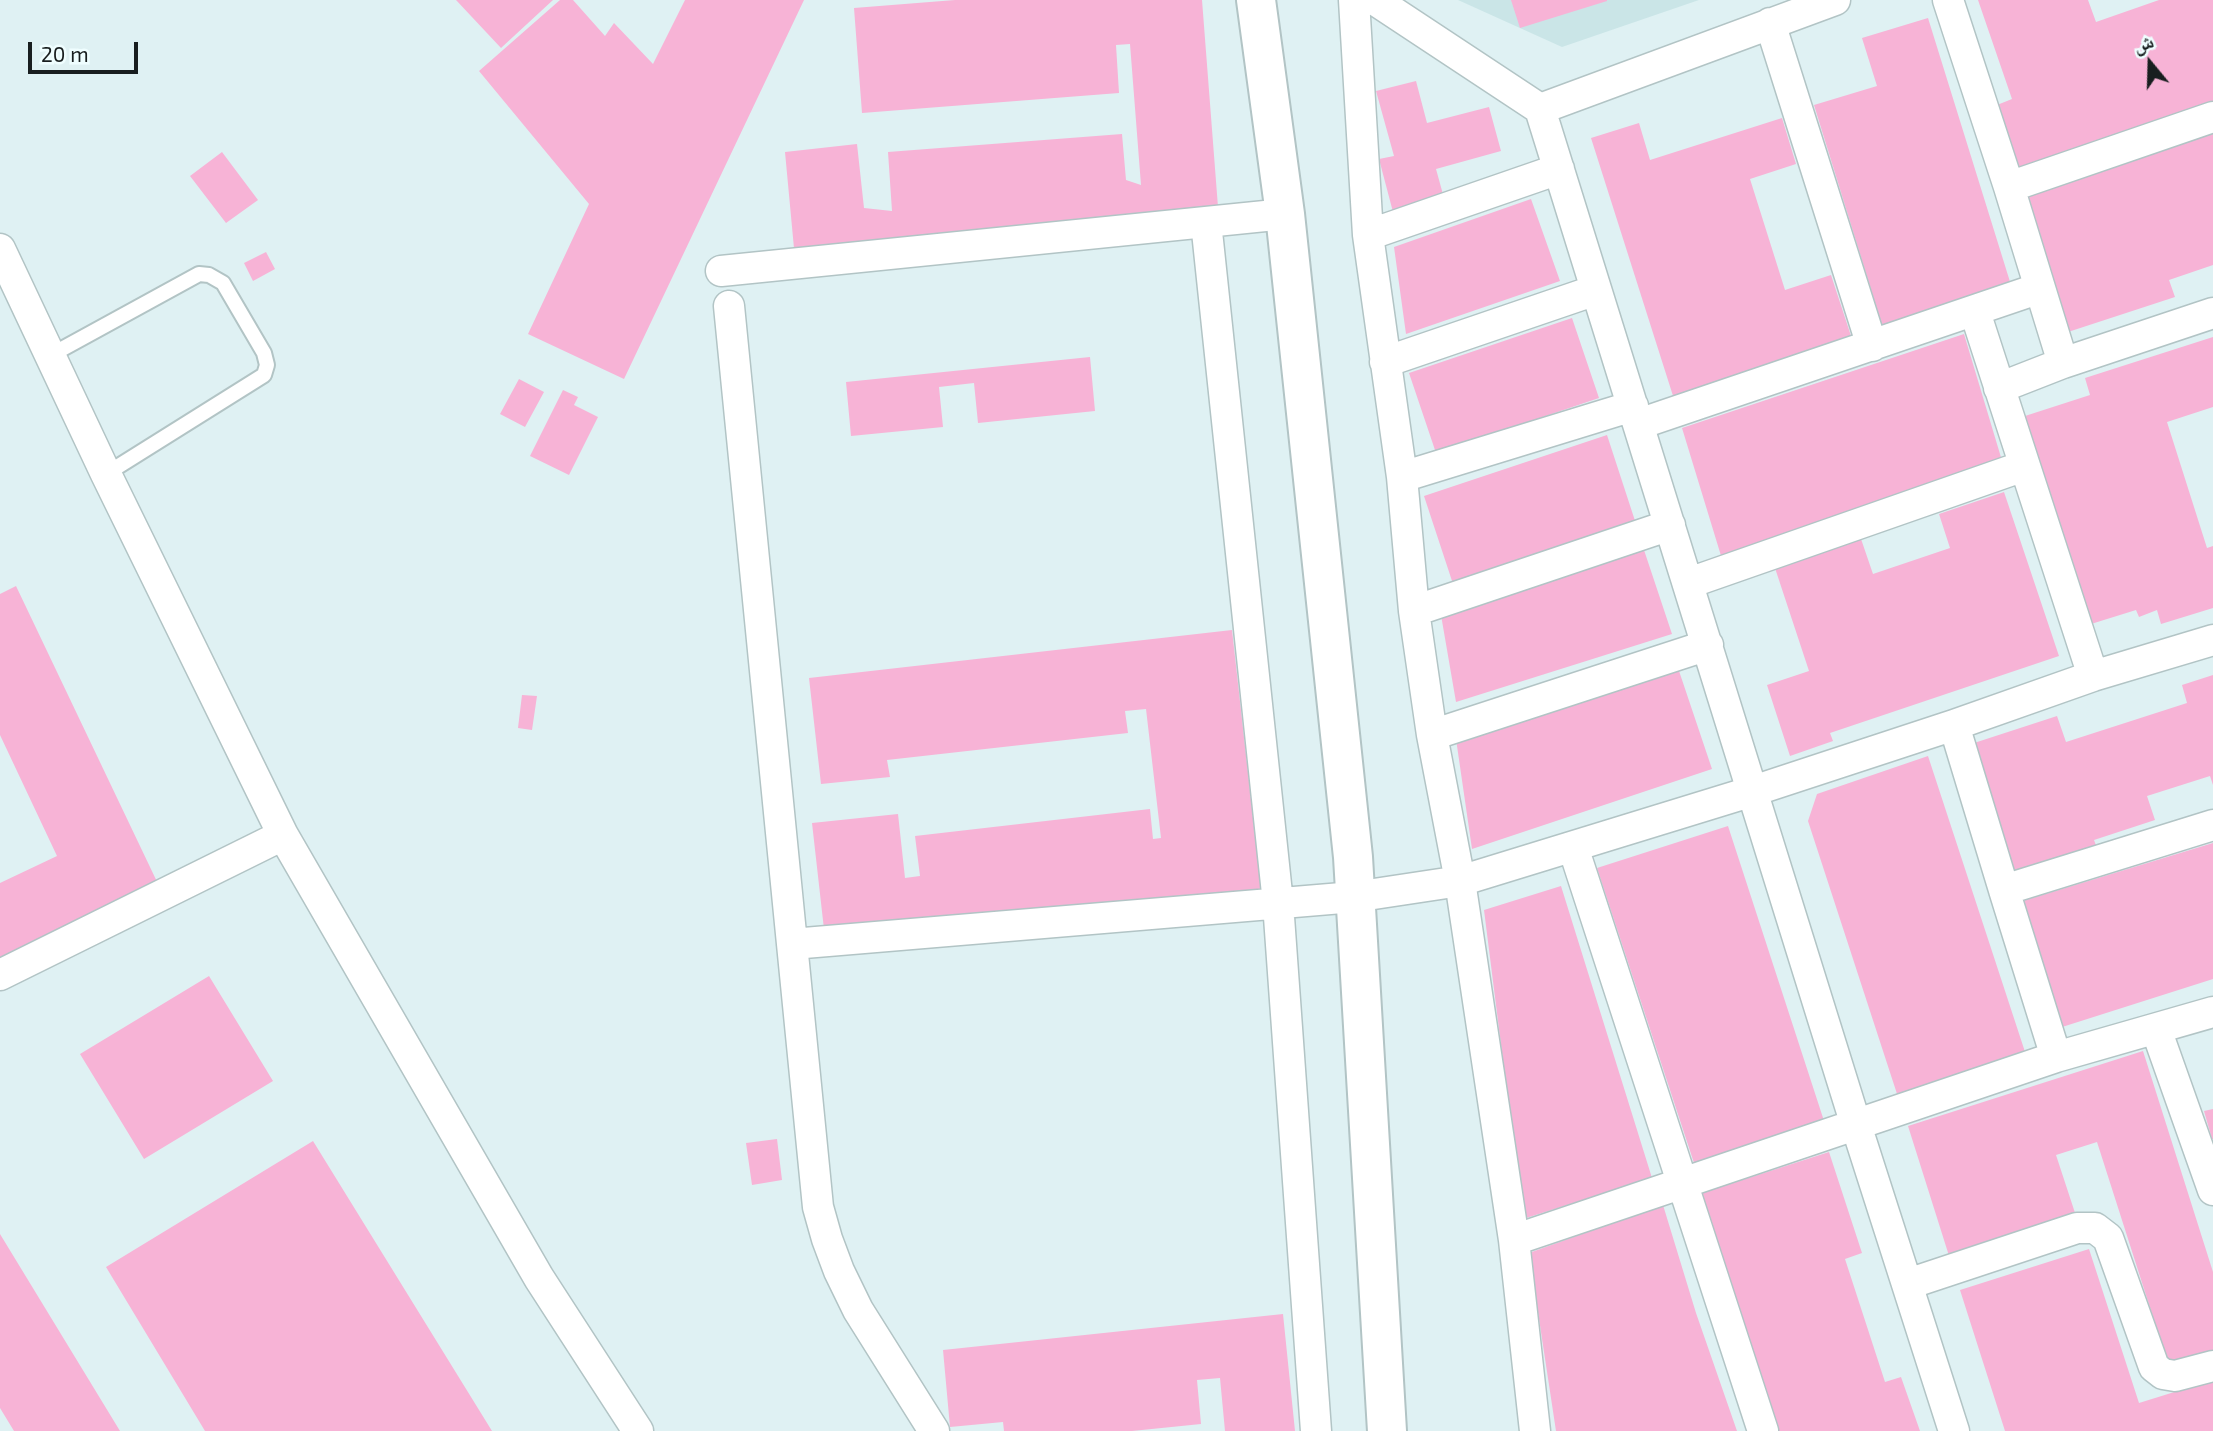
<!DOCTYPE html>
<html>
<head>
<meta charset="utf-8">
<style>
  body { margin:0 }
  #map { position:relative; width:2213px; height:1431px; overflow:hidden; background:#dff1f3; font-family:"Exo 2","Noto Naskh Arabic",sans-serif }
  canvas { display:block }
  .north { position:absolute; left:2115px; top:28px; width:70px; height:70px; -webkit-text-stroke:5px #effeff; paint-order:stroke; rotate:341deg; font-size:19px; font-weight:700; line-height:28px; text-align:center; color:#181e1f }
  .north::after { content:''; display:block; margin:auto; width:24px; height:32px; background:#181e1f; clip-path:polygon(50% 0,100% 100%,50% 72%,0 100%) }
  .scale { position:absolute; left:28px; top:42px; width:110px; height:32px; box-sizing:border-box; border:4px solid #181e1f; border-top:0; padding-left:9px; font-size:21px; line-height:24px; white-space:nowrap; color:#181e1f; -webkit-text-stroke:5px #effeff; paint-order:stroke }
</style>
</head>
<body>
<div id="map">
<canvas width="2213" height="1431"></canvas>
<div class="north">ش</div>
<div class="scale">20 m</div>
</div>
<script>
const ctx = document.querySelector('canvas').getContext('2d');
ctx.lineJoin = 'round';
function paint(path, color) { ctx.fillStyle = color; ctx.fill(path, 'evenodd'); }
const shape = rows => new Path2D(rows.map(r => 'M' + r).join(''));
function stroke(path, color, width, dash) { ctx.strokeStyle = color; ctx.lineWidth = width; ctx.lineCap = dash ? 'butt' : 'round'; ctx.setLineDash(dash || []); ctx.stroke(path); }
const built = shape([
  [1458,0,1699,0,1562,47]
]);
const building = shape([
  [456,0,553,0,501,48],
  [560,0,573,0,605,36,614,23,653,64,685,0,804,0,624,379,528,334,589,204,479,71],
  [955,0,1202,0,1219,220,795,259,785,152,857,144,864,208,892,211,888,152,1122,134,1126,180,1141,185,1130,44,1116,45,1119,93,862,113,854,8],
  [1511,0,1607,0,1607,1,1520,28],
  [1978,0,2088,0,2096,22,2159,0,2213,0,2213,105,2020,172,1997,105,2012,99],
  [1928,18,2011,285,1882,325,1814,105,1877,86,1862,38],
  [1416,81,1427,123,1489,107,1501,151,1436,169,1444,198,1393,212,1379,159,1394,156,1376,91],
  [1782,118,1796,164,1750,179,1785,290,1831,275,1853,342,1674,399,1591,138,1639,123,1650,160],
  [2213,131,2213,265,2169,280,2175,297,2068,332,2022,193],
  [222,152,258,200,226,223,190,176],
  [1531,199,1560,281,1406,334,1394,247],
  [266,252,275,269,253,281,244,263],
  [1572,318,1599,398,1436,453,1409,373],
  [1964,334,2003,464,1722,559,1682,428],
  [2213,337,2213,407,2167,422,2207,548,2213,546,2213,608,2161,624,2157,610,2139,617,2136,610,2091,624,2025,416,2090,395,2085,378],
  [1090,357,1095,411,978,423,974,383,939,387,943,427,851,436,846,382],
  [519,379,544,392,525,427,500,414],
  [563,390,578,397,574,405,598,417,569,475,530,456],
  [1607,435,1638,530,1455,590,1424,496],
  [2004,492,2059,656,1830,733,1833,741,1790,756,1767,685,1809,671,1774,565,1860,536,1873,574,1950,548,1939,514],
  [1643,547,1672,634,1456,702,1441,615],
  [16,586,160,888,0,963,0,883,57,856,0,735,0,594],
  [1232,630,1262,898,826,947,812,823,898,814,905,878,920,876,915,836,1150,809,1153,839,1161,838,1146,709,1125,711,1128,733,887,760,890,777,821,784,809,678],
  [1676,662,1712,769,1472,849,1456,739],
  [2213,675,2213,785,2210,776,2147,796,2155,820,2094,840,2097,848,2013,875,1971,744,2057,716,2066,742,2187,703,2182,685],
  [522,695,537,696,532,730,518,728],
  [1928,756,2027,1058,1899,1100,1808,821,1817,794],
  [1728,826,1825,1124,1695,1166,1597,868],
  [2213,843,2213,979,2059,1028,2016,903],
  [1561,886,1652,1178,1523,1219,1484,910],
  [209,976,273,1081,144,1159,80,1054],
  [2143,1051,2213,1272,2213,1353,2169,1367,2097,1142,2056,1155,2077,1219,1950,1259,1908,1126],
  [2213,1109,2213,1139,2212,1139,2204,1111],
  [777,1139,782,1180,752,1185,746,1143],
  [313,1141,492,1431,205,1431,106,1267],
  [1829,1152,1862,1253,1845,1259,1885,1382,1901,1377,1920,1431,1776,1431,1702,1193],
  [1663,1205,1696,1313,1737,1431,1556,1431,1529,1253],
  [0,1234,120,1431,14,1431,0,1408],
  [2089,1249,2139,1403,2213,1380,2213,1431,2005,1431,1960,1290],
  [1283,1314,1295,1431,1225,1431,1220,1378,1197,1380,1201,1424,1132,1431,1004,1431,1003,1422,950,1427,943,1350]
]);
const service = shape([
  [51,355,199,274,209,275,223,283,264,353,267,365,264,375,106,474]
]);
const minor = shape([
  [1354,0,1368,235,1402,477,1414,611,1432,735,1460,881,1514,1240,1535,1431],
  [1375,0,1540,109,1835,0],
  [1948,0,2009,187,2063,363],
  [1770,23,1872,346],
  [1540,109,1856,1125,1954,1431],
  [2009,187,2213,117],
  [1206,222,1278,903,1316,1431],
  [1368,235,1559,169],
  [0,249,106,474,283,835,539,1278,638,1431],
  [721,271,1285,214],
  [729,306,818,1207,827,1239,839,1271,858,1310,934,1431],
  [1975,312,2093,676],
  [1385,362,1596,290],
  [1999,388,2063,363,2213,313],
  [1639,424,2040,288],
  [1402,477,1633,406],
  [1689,583,2024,466],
  [1414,611,1670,525],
  [1954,725,2004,890],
  [1432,735,1708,645],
  [1573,847,1763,1431],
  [792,944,1354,897,1460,881,1753,791,1954,725,2093,676,2213,640],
  [0,975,283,835],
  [2156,1029,2213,1190],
  [2056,1057,2213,1012],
  [1514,1240,2056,1057,2004,890,2213,825],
  [1908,1284,2077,1228,2095,1228,2108,1238,2154,1367,2163,1374,2175,1376,2213,1366]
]);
const primary = shape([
  [1256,0,1285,214,1353,857,1387,1431]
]);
paint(built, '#cae5e7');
paint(building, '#f7b3d6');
stroke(service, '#b2c4c5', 18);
stroke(minor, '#b2c4c5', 33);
stroke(primary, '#b2c4c5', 42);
stroke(service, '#fff', 14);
stroke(minor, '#fff', 30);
stroke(primary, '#fff', 38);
</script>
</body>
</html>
